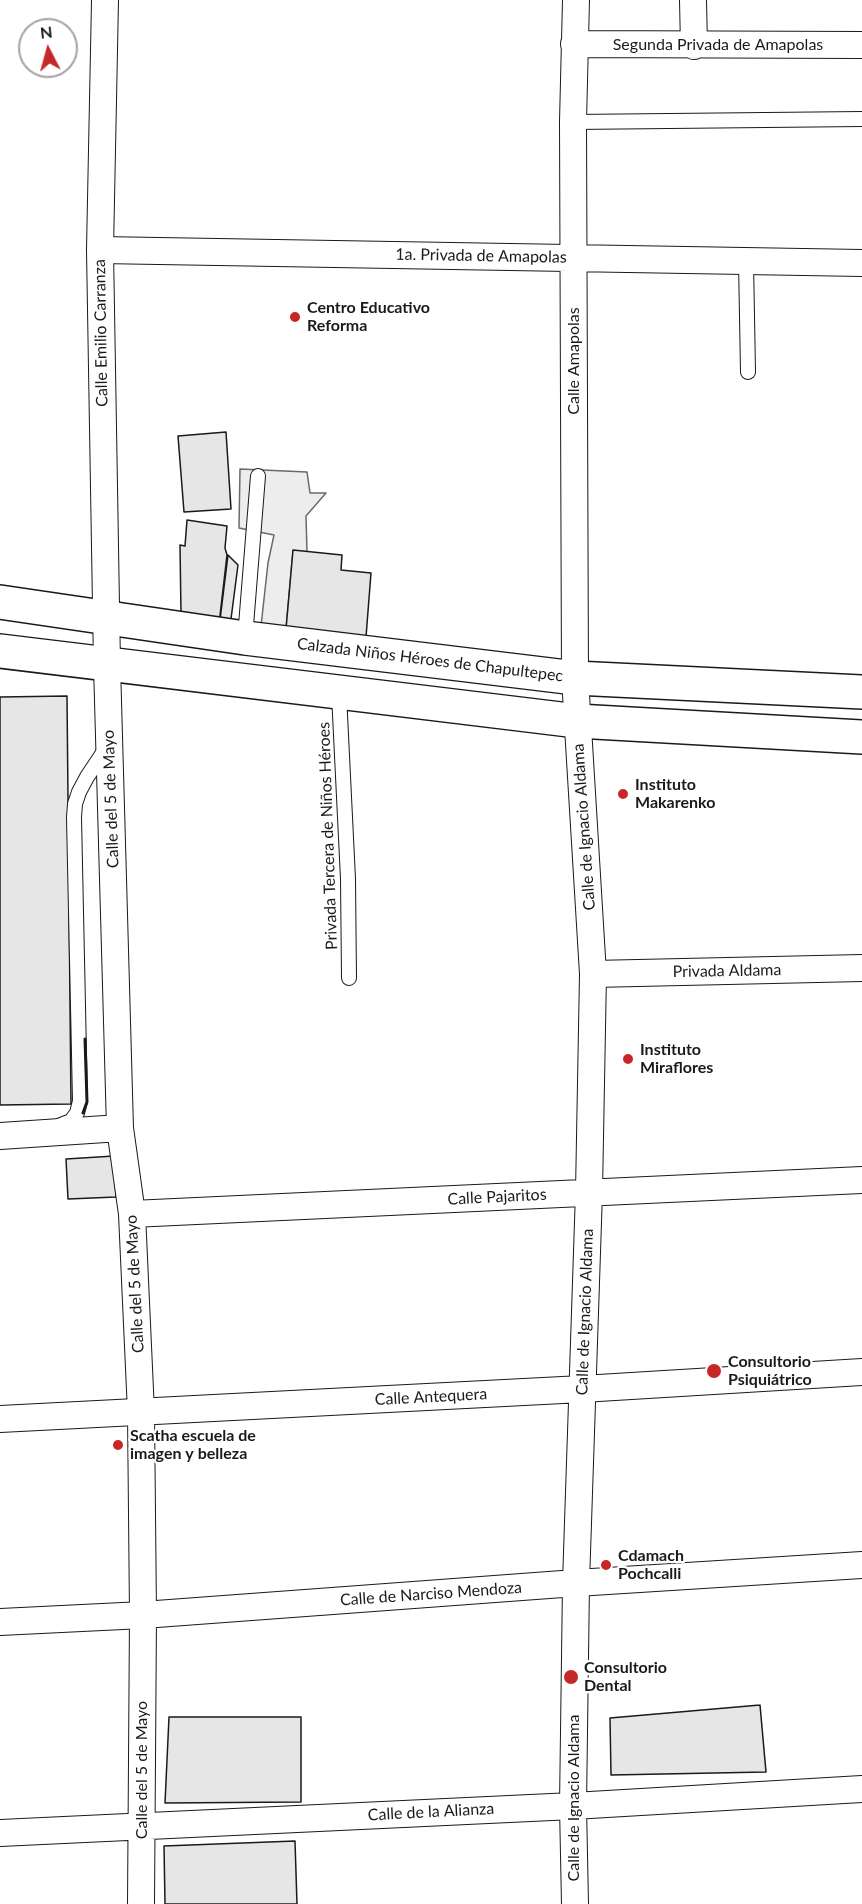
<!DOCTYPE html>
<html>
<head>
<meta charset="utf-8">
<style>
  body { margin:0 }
  #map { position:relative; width:862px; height:1904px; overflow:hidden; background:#fff; font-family:Lato,sans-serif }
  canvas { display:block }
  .north { position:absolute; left:18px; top:18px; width:60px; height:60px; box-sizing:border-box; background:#fff; border:2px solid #a3a3a3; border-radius:50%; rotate:354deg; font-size:16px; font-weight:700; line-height:24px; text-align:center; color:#1a1a1a }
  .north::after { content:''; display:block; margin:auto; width:21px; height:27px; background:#c62828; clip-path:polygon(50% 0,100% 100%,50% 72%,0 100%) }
</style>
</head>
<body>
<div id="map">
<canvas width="862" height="1904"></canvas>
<div class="north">N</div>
</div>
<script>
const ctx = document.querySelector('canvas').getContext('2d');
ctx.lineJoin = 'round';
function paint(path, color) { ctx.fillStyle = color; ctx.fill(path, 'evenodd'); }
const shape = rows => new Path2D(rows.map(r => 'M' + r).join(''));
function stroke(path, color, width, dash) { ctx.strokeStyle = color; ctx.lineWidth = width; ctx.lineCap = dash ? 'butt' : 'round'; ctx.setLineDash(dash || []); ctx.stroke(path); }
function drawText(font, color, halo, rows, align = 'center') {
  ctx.font = font + ' Lato,sans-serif'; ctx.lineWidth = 4.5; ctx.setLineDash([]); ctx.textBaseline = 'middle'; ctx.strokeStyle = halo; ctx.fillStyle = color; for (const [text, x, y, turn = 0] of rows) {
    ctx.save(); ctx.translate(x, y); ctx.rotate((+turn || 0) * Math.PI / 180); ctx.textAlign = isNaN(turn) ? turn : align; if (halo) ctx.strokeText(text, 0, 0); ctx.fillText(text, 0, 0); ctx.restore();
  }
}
const parking = shape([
  [240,469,307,472,310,493,326,493,306,516,307,552,293,551,286,629,261,626,268,563,274,535,239,528,240,469]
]);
const building = shape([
  [226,432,231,509,184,512,178,436,226,432],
  [187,520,227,526,225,548,227,555,219,624,181,614,180,545,185,546,187,520],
  [293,550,342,555,341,570,371,573,366,637,286,629,293,550],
  [228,555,238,565,231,619,220,620,228,555],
  [67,696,71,1104,0,1105,0,697,67,696],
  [114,1156,116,1197,68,1199,66,1159,114,1156],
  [760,1705,766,1772,611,1775,610,1718,760,1705],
  [169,1717,301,1717,301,1802,165,1803,169,1717],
  [295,1841,297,1904,165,1904,164,1846,295,1841]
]);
const lane = shape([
  [573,122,862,119],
  [746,261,748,372],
  [245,638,258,476],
  [339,694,348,879,349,978],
  [56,1127,71,1121,77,1113,80,1101,74,817,75,804,79,792,87,777,107,747]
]);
const street = shape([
  [105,0,100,250,107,665,120,1128,132,1214,141,1412,143,1615,141,1904],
  [693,0,694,46],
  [574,44,862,45],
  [100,250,862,263],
  [593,974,862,968],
  [0,1136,120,1128],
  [132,1214,862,1180],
  [0,1419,582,1389,862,1372],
  [0,1622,143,1615,576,1583,862,1565],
  [0,1833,573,1806,862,1789],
  [575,1904,573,1806,576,1583,589,1192,593,974,575,678,573,122,576,0]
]);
const primary = shape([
  [0,602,245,638,575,678,862,692],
  [0,651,577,721,862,737]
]);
const wall = shape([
  [83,1113,87,1102,85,1039]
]);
const markers = [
  [295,317,6,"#c62828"],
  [623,794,6,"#c62828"],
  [628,1059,6,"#c62828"],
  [714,1371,8,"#c62828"],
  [118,1445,6,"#c62828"],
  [606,1565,6,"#c62828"],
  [571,1677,8,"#c62828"]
];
const streetNames = [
  ["Segunda Privada de Amapolas",718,45],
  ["1a. Privada de Amapolas",481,256,1],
  ["Calle Emilio Carranza",101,333,-91],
  ["Calle Amapolas",574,361,-90],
  ["Calzada Niños Héroes de Chapultepec",430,660,7],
  ["Calle del 5 de Mayo",111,799,-92],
  ["Calle de Ignacio Aldama",584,827,-94],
  ["Privada Tercera de Niños Héroes",328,836,-92],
  ["Privada Aldama",727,971,-1],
  ["Calle Pajaritos",497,1197,-3],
  ["Calle del 5 de Mayo",135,1284,-93],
  ["Calle de Ignacio Aldama",585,1312,-88],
  ["Calle Antequera",431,1397,-3],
  ["Calle de Narciso Mendoza",431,1594,-4],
  ["Calle del 5 de Mayo",142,1770,-90],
  ["Calle de Ignacio Aldama",574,1798,-90],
  ["Calle de la Alianza",431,1812,-3]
];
const poiNames = [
  ["Centro Educativo",307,308],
  ["Reforma",307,326],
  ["Instituto",635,785],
  ["Makarenko",635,803],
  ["Instituto",640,1050],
  ["Miraflores",640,1068],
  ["Consultorio",728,1362],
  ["Psiquiátrico",728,1380],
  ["Scatha escuela de",130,1436],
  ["imagen y belleza",130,1454],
  ["Cdamach",618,1556],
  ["Pochcalli",618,1574],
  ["Consultorio",584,1668],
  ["Dental",584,1686]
];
paint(parking, '#ededed');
stroke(parking, '#6a6a6a', 1.5);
paint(building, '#e6e6e6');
stroke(building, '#1a1a1a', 1.5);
stroke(lane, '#1a1a1a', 16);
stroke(street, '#1a1a1a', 28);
stroke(primary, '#1a1a1a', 36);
stroke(lane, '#fff', 14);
stroke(street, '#fff', 26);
stroke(primary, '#fff', 33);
stroke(wall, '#1a1a1a', 3);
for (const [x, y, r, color] of markers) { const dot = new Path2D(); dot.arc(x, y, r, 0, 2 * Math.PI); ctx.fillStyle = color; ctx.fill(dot); stroke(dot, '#fff', 2); }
drawText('16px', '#1a1a1a', '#fff', streetNames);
drawText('bold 16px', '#1a1a1a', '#fff', poiNames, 'left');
</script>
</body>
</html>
